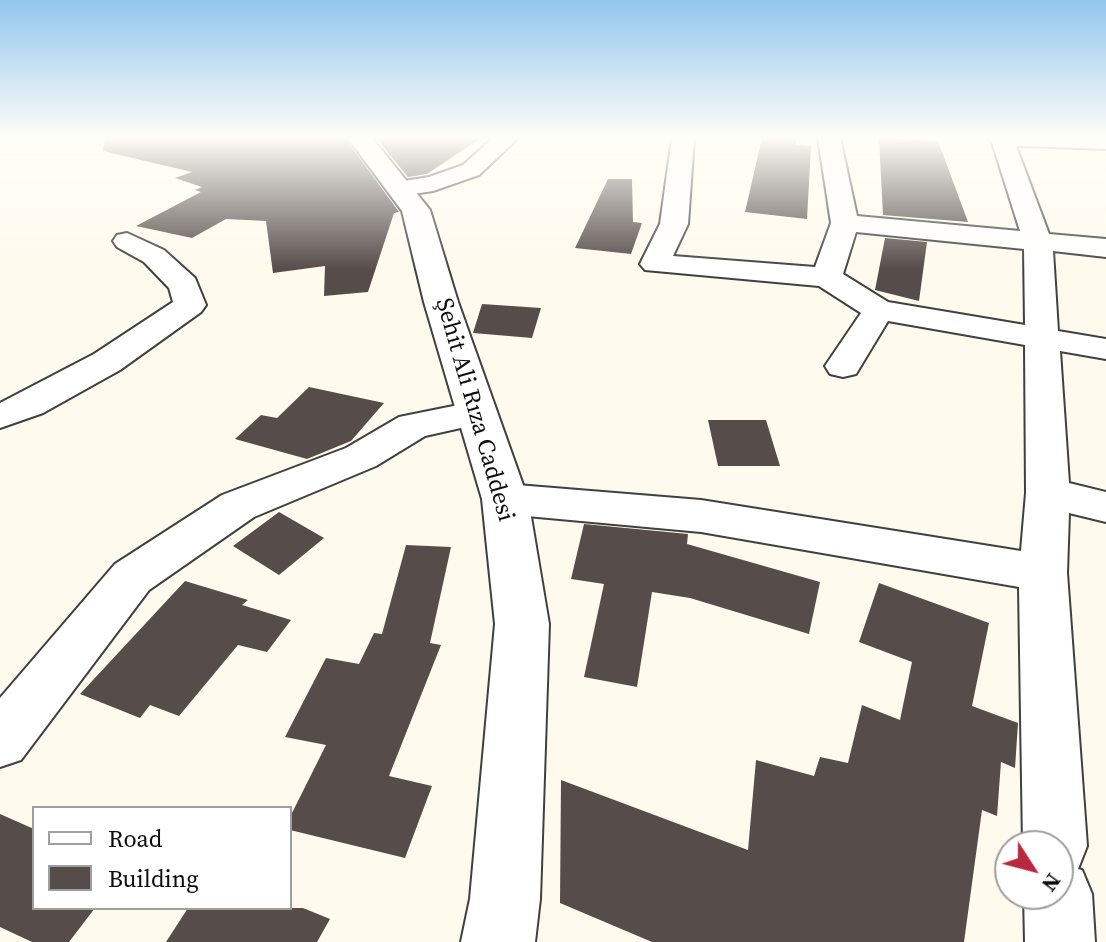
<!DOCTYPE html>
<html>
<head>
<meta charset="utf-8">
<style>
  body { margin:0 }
  #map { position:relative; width:1106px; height:942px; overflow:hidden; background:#fffaee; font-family:"Source Serif 4",serif }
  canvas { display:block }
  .legend { position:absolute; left:32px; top:806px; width:260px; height:104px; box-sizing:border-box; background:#fff; border:2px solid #9e9e9e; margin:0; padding:10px 14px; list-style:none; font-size:24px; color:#0d0d0d }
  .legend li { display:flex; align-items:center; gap:16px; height:40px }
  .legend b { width:40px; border:2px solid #9e9e9e }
  .north { position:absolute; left:994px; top:830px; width:80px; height:80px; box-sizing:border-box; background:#fff; border:2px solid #9e9e9e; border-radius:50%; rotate:126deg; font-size:22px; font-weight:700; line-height:32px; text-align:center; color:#0d0d0d }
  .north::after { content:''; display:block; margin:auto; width:28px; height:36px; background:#ba283d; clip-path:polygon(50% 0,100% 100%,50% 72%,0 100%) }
</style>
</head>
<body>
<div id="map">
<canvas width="1106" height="942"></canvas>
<ul class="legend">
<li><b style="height:10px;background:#fff"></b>Road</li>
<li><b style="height:22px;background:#564d4a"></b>Building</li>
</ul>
<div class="north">N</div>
</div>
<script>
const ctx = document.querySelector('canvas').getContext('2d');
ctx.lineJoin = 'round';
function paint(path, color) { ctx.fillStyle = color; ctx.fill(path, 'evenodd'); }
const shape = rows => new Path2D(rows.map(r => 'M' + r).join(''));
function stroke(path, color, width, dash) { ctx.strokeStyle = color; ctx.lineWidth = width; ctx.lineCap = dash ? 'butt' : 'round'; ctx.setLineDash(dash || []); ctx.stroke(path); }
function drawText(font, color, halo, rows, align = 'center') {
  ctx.font = font + ' "Source Serif 4",serif'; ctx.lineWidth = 8; ctx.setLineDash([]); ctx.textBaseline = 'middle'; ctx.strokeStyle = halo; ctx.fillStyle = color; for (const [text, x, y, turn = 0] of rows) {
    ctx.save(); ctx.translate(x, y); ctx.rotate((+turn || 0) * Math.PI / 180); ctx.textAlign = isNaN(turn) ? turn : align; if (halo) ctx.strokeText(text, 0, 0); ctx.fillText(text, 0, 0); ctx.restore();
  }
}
const building = shape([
  [105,138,345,138,399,212,394,213,368,292,324,296,325,266,273,273,266,221,226,219,192,238,136,226,201,192,195,190,202,187,175,178,192,172,103,151],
  [376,138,481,138,427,174,408,177],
  [762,138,796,138,796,145,811,146,807,219,745,212],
  [879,138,938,141,968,222,883,215],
  [608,179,632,179,633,222,642,223,631,254,575,248],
  [885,238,927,242,919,301,875,290],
  [482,304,541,308,532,338,473,333],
  [309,387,384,403,351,441,307,459,235,439,261,415,277,418],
  [708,420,766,420,780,466,718,466],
  [279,512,324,538,279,575,233,546],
  [584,524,688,534,687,544,820,582,809,634,690,598,652,592,637,687,584,677,604,584,571,579],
  [406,545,451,547,430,643,441,645,389,776,432,786,405,858,290,830,290,817,326,745,285,737,326,658,359,664,374,633,382,634],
  [185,581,248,600,242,605,291,620,267,652,238,645,179,716,150,705,140,718,80,694],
  [879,583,989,623,972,706,1018,723,1015,768,1001,762,997,816,982,810,964,942,652,942,560,903,561,780,748,850,756,760,814,776,820,757,848,763,862,705,900,720,912,662,859,642],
  [0,814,34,829,34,908,95,908,69,942,32,942,0,927],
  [188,908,303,908,330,919,317,942,166,942]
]);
const minor = shape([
  [493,138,518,138,479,175,433,191,400,196,391,193,387,188,391,183,429,177,463,165,493,138],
  [672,138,694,138,688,224,673,256,815,267,831,223,818,138,840,138,857,216,1020,231,991,139,1013,138,1049,234,1106,239,1106,257,1053,251,1058,331,1106,339,1106,359,1060,351,1069,483,1106,492,1106,522,1069,513,1067,573,1087,846,1078,869,1082,870,1092,894,1095,942,1025,942,1024,894,1058,894,1058,846,1023,846,1019,587,701,532,505,514,490,510,483,499,490,488,505,484,701,500,1021,551,1026,493,1025,345,888,321,856,374,843,377,830,374,825,366,861,313,819,286,645,270,640,264,660,224,672,138],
  [856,232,1024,249,1025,325,888,302,843,274,856,232],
  [127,233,164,250,195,278,206,305,201,312,120,370,43,413,0,428,0,403,94,354,173,302,169,288,144,262,117,247,113,241,117,235,127,233],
  [478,401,492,405,497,413,492,421,425,436,376,466,254,517,149,590,21,760,0,767,0,698,115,564,222,495,346,448,399,417,478,401]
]);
const tertiary = shape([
  [348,138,372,138,430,210,458,302,528,499,549,624,540,899,535,942,461,942,470,899,495,624,482,499,424,302,402,211,348,138],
  [987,138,1106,138,1106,149,998,145,987,138]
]);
const streetNames = [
  ["Şehit Ali Rıza Caddesi",474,410,74]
];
paint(building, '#564d4a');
stroke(minor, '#404040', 4);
stroke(tertiary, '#404040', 4);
paint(minor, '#fff');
paint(tertiary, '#fff');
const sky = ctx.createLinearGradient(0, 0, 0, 270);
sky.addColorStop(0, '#93c6ed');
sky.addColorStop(0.51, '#fffdf7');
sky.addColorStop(1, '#fffdf700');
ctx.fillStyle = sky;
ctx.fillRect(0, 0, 1106, 270);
drawText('24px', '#0d0d0d', '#fff', streetNames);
</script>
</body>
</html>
